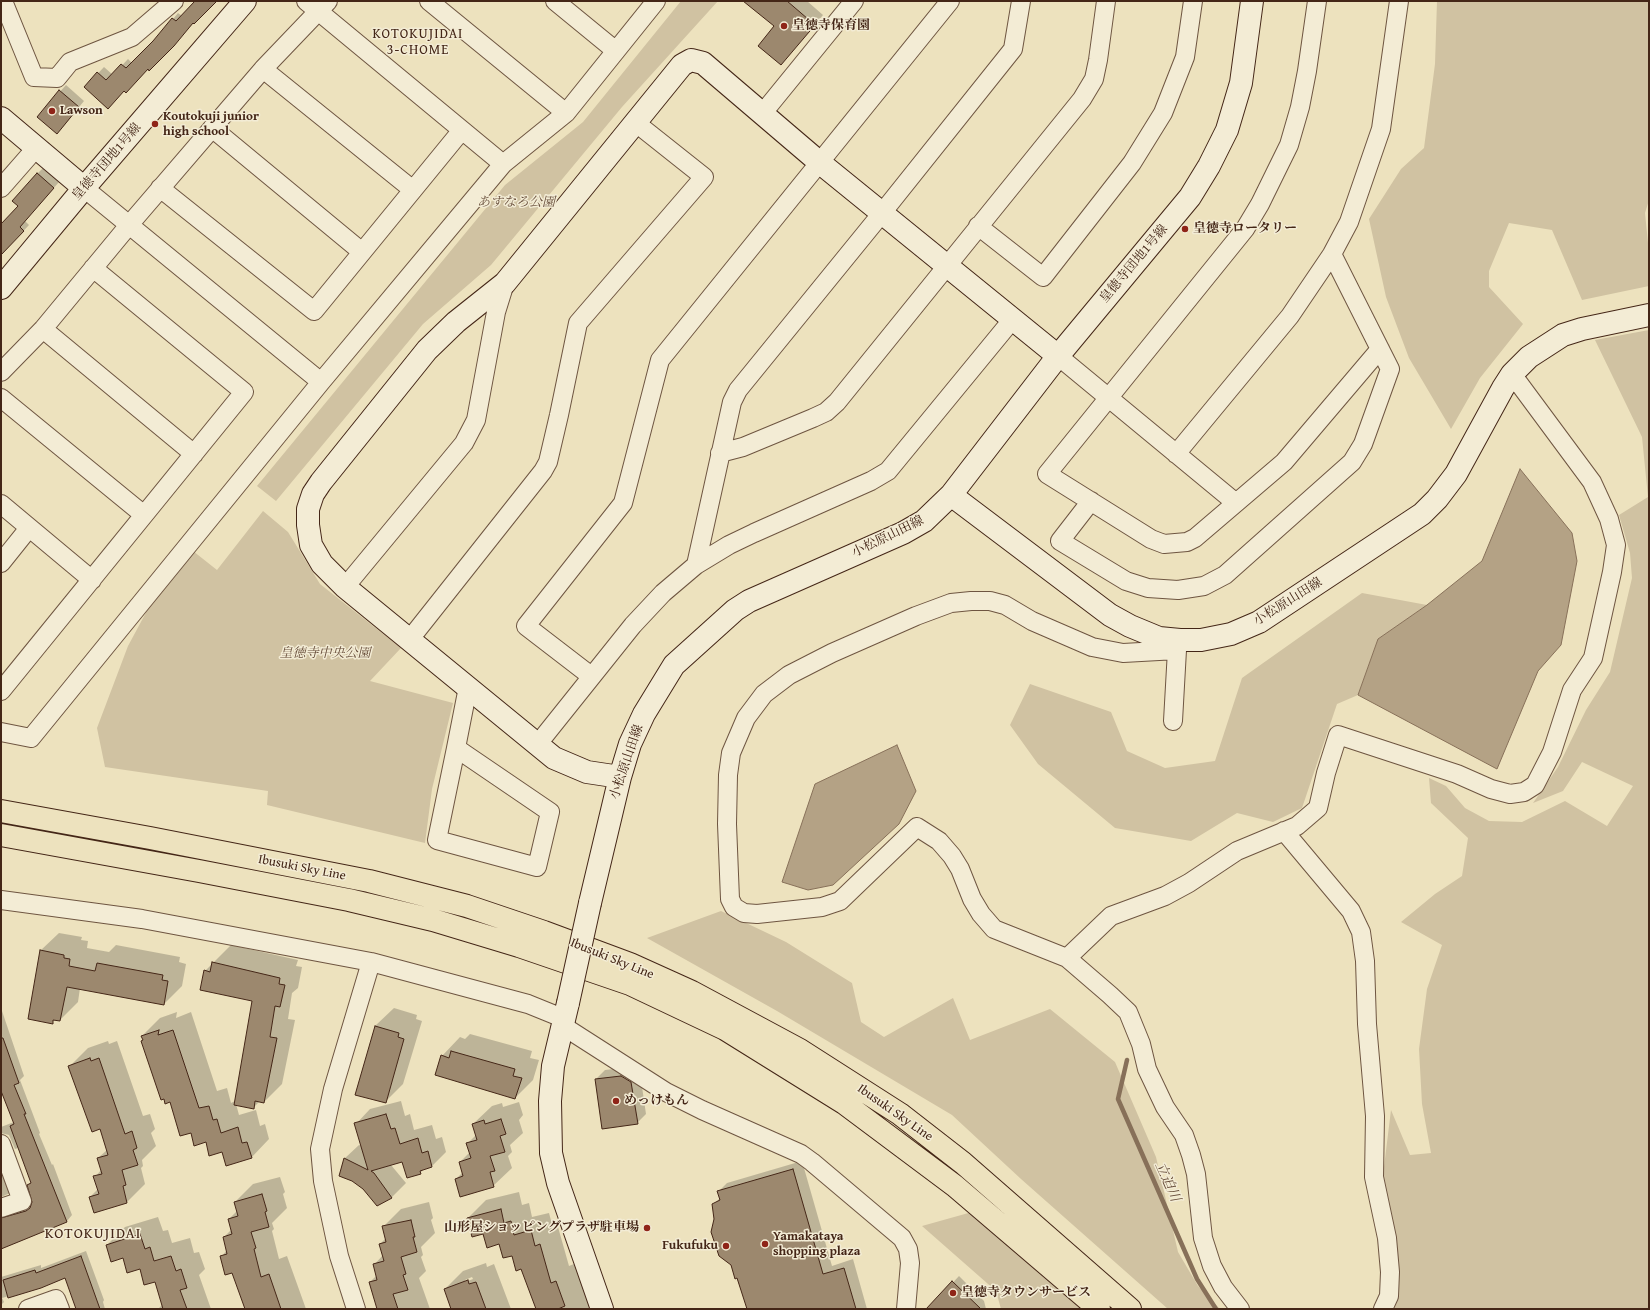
<!DOCTYPE html>
<html>
<head>
<meta charset="utf-8">
<style>
  body { margin:0 }
  #map { position:relative; width:1650px; height:1310px; overflow:hidden; background:#ede2be; font-family:"Gentium Book Plus",serif }
  canvas { display:block }
  .frame { position:absolute; inset:0; border:2px solid #442617; pointer-events:none }
</style>
</head>
<body>
<div id="map">
<canvas width="1650" height="1310"></canvas>
<div class="frame"></div>
</div>
<script>
const ctx = document.querySelector('canvas').getContext('2d');
ctx.lineJoin = 'round';
function paint(path, color) { ctx.fillStyle = color; ctx.fill(path, 'evenodd'); }
const shape = rows => new Path2D(rows.map(r => 'M' + r).join(''));
function stroke(path, color, width, dash) { ctx.strokeStyle = color; ctx.lineWidth = width; ctx.lineCap = dash ? 'butt' : 'round'; ctx.setLineDash(dash || []); ctx.stroke(path); }
function drawText(font, color, halo, rows, align = 'center') {
  ctx.font = font + ' "Gentium Book Plus","Noto Serif JP",serif'; ctx.lineWidth = 3; ctx.setLineDash([]); ctx.textBaseline = 'middle'; ctx.strokeStyle = halo; ctx.fillStyle = color; for (const [text, x, y, turn = 0] of rows) {
    ctx.save(); ctx.translate(x, y); ctx.rotate((+turn || 0) * Math.PI / 180); ctx.textAlign = isNaN(turn) ? turn : align; if (halo) ctx.strokeText(text, 0, 0); ctx.fillText(text, 0, 0); ctx.restore();
  }
}
const green = shape([
  [681,1,718,1,622,107,491,265,423,324,276,501,257,486,505,185,583,122],
  [1437,1,1649,1,1649,200,1645,213,1649,253,1649,286,1582,300,1552,230,1509,223,1489,271,1489,287,1523,324,1480,378,1451,429,1409,358,1386,297,1369,219,1401,169,1424,148,1435,64],
  [1649,330,1649,1309,1394,1309,1398,1296,1396,1258,1383,1175,1391,1110,1410,1155,1431,1153,1422,1104,1419,1049,1427,989,1442,945,1401,922,1435,894,1462,876,1468,838,1431,803,1429,778,1446,786,1465,808,1489,821,1522,822,1565,801,1607,826,1633,786,1582,762,1563,791,1533,803,1558,767,1586,710,1610,672,1632,578,1630,553,1619,515,1648,497,1642,437,1595,340],
  [263,511,288,532,320,584,401,648,370,681,453,703,432,789,425,843,267,805,268,791,105,767,97,728,128,646,156,594,193,551,217,570],
  [1362,593,1427,605,1378,639,1358,695,1337,704,1302,808,1273,822,1237,813,1191,841,1115,828,1038,764,1010,725,1030,684,1111,712,1127,751,1165,768,1215,761,1242,678],
  [721,911,786,942,852,983,861,1022,884,1037,953,998,970,1040,1050,1009,1115,1062,1156,1157,1178,1252,1198,1286,1220,1309,1168,1309,1021,1179,952,1115,777,1011,647,938],
  [972,1212,1086,1309,1001,1309,996,1291,922,1226]
]);
const water = shape([
  [1520,469,1572,533,1577,561,1561,645,1538,671,1497,769,1358,695,1378,639,1427,605,1482,561,1520,469],
  [897,745,916,791,899,824,833,885,808,890,782,882,815,784,897,745]
]);
const shadow = shape([
  [197,1,216,1,148,68,85,87,104,67,113,75,128,59,132,63,154,42,178,13,182,16],
  [755,1,807,1,823,15,781,64,775,26],
  [66,85,84,101,63,127,38,116],
  [43,168,59,182,25,221,29,225,1,255,1,226,20,206,37,174],
  [59,933,82,937,81,940,88,941,87,948,109,952,116,945,180,957,179,962,186,964,182,986,164,1004,80,988,78,1002,60,1020,55,1019,52,1022,40,951],
  [231,945,298,960,296,966,302,967,298,988,292,993,288,1019,295,1020,282,1084,264,1102,260,1101,253,1108,236,1104,239,1115,256,1110,260,1126,265,1124,269,1139,251,1158,206,1141,191,1132,171,1101,142,1041,143,1039,142,1036,160,1018,177,1012,176,1018,191,1012,217,1091,227,1088,231,1103,235,1101,254,1000,205,971],
  [1,1008,24,1076,20,1080,40,1133,39,1134,52,1165,53,1164,72,1215,67,1221,4,1247,1,1240,1,1211,11,1213,33,1204,28,1185,32,1182,18,1148,15,1149,9,1135,1,1133,1,1127,14,1122,1,1087],
  [394,1008,417,1015,416,1019,422,1021,403,1084,385,1102,375,1026],
  [470,1034,532,1051,530,1058,539,1060,533,1080,515,1098,442,1056,460,1037,465,1039],
  [108,1041,109,1044,117,1041,143,1116,150,1114,155,1129,151,1133,156,1146,142,1160,143,1166,141,1168,145,1184,127,1202,94,1211,90,1197,98,1189,95,1177,102,1169,98,1158,107,1150,100,1128,70,1066,88,1048],
  [630,1067,640,1073,646,1114,637,1123,596,1079,605,1070],
  [401,1101,405,1116,410,1114,414,1130,432,1125,436,1139,442,1137,446,1152,432,1166,425,1168,420,1173,403,1161,391,1165,406,1183,392,1197,377,1205,344,1159,359,1145,362,1146,356,1124,370,1109],
  [519,1102,523,1115,519,1120,523,1133,510,1145,512,1152,508,1156,512,1168,493,1186,456,1179,463,1172,460,1162,470,1152,467,1144,476,1135,473,1124,492,1106,502,1103,503,1107],
  [1,1153,14,1188,8,1194,1,1197],
  [802,1161,832,1266,853,1259,867,1309,748,1309,715,1219,713,1205,720,1198,718,1192,727,1183],
  [280,1177,285,1192,283,1194,287,1208,272,1223,274,1229,272,1231,279,1259,287,1256,306,1309,246,1309,233,1271,221,1257,227,1250,224,1237,232,1229,229,1219,237,1211,235,1202,253,1184],
  [519,1192,522,1205,529,1203,532,1217,549,1213,553,1228,558,1227,569,1266,574,1264,590,1309,537,1309,522,1268,513,1255,484,1233,468,1218,486,1200],
  [429,1202,433,1218,431,1220,435,1233,421,1247,423,1255,421,1257,426,1271,419,1278,430,1309,378,1309,370,1282,377,1275,374,1265,383,1255,380,1244,386,1238,383,1227,401,1209],
  [158,1217,163,1231,168,1230,172,1243,190,1238,194,1253,199,1252,205,1269,199,1275,211,1309,158,1309,163,1304,156,1281,141,1268,107,1245,125,1227],
  [86,1251,104,1300,103,1302,105,1309,77,1309,65,1276,40,1287,2,1298,4,1302,1,1305,1,1277,41,1265,41,1268],
  [486,1263,487,1267,494,1264,511,1309,452,1309,445,1289,463,1271],
  [472,1277,473,1279,465,1282,465,1280],
  [959,1276,984,1301,986,1309,936,1309,932,1305]
]);
const stream = shape([
  [1127,1060,1118,1099,1197,1279,1216,1309]
]);
const building = shape([
  [195,1,217,1,194,24,193,23,174,46,149,71,148,69,126,93,124,91,108,109,84,87,97,72,106,80,121,64,126,68,153,41,172,18,176,21,195,1],
  [743,1,787,1,815,25,781,65,758,46,774,26,743,1],
  [59,90,79,107,57,134,37,117,59,90],
  [37,173,54,188,20,227,24,231,1,255,1,224,18,206,12,201,37,173],
  [40,950,64,955,64,958,70,959,69,966,95,971,97,963,163,975,162,980,168,981,164,1005,67,987,60,1021,53,1020,53,1024,28,1019,40,950],
  [212,962,280,978,279,984,285,985,280,1007,275,1006,270,1037,277,1038,264,1103,255,1101,254,1109,234,1105,252,1001,200,990,204,970,210,972,212,962],
  [375,1026,399,1033,398,1037,404,1039,386,1103,355,1095,375,1026],
  [159,1030,158,1035,173,1030,199,1108,209,1106,213,1120,217,1119,221,1133,238,1127,242,1143,247,1142,252,1158,226,1166,222,1152,209,1156,206,1142,194,1146,191,1133,180,1136,170,1102,165,1104,164,1099,161,1100,141,1041,143,1040,141,1036,159,1030],
  [1,1038,3,1038,19,1083,14,1085,26,1114,24,1114,67,1222,1,1249,1,1218,26,1211,30,1208,32,1202,27,1185,31,1183,10,1126,14,1124,1,1091,1,1038],
  [451,1051,515,1069,513,1076,522,1078,515,1099,435,1075,441,1055,449,1058,451,1051],
  [90,1058,91,1061,99,1058,125,1134,132,1131,137,1148,133,1150,138,1165,122,1170,126,1185,123,1186,127,1203,94,1213,89,1197,99,1194,93,1176,102,1174,97,1158,108,1155,100,1129,92,1132,68,1066,90,1058],
  [621,1076,631,1082,638,1124,602,1129,595,1079,621,1076],
  [386,1114,391,1129,395,1128,400,1144,418,1138,422,1153,428,1151,432,1167,420,1171,421,1174,407,1178,402,1162,371,1171,374,1173,392,1198,377,1206,363,1189,352,1181,339,1176,344,1158,368,1170,354,1123,386,1114],
  [501,1119,506,1134,500,1136,505,1152,490,1156,495,1171,490,1172,494,1187,460,1197,455,1179,463,1176,459,1162,471,1158,466,1143,477,1140,472,1124,484,1120,485,1124,501,1119],
  [793,1169,823,1274,844,1268,856,1309,747,1309,737,1278,735,1279,731,1265,719,1256,711,1232,714,1219,712,1204,720,1200,717,1191,793,1169],
  [262,1194,267,1211,265,1212,269,1227,251,1232,256,1248,254,1249,261,1277,269,1274,281,1309,245,1309,232,1273,225,1275,220,1256,227,1254,223,1237,232,1234,228,1219,238,1216,234,1202,262,1194],
  [501,1209,504,1223,511,1221,514,1235,531,1230,535,1246,540,1244,551,1283,556,1281,565,1306,558,1309,536,1309,521,1269,516,1271,512,1256,503,1258,499,1244,487,1248,483,1234,472,1237,467,1218,501,1209],
  [411,1220,415,1237,413,1237,417,1252,401,1257,406,1274,403,1275,408,1290,393,1294,398,1309,377,1309,369,1282,377,1280,373,1264,384,1261,379,1244,386,1242,382,1226,411,1220],
  [140,1234,145,1249,150,1247,154,1261,171,1256,176,1271,181,1269,187,1288,180,1290,187,1309,163,1309,155,1282,144,1285,140,1269,127,1273,123,1258,111,1262,106,1245,140,1234],
  [81,1256,100,1309,76,1309,65,1278,41,1288,8,1298,3,1280,35,1270,36,1273,81,1256],
  [468,1280,469,1284,476,1282,486,1309,451,1309,444,1289,468,1280],
  [952,1281,981,1309,926,1309,952,1281]
]);
const street = shape([
  [3,1,34,77,57,78,70,62,132,37,174,1],
  [306,1,503,164],
  [429,1,566,113],
  [555,1,616,51],
  [1317,1,1307,71,1300,107,1289,145,1260,204,1245,229,1047,474,1151,539,1164,544,1187,542,1195,538,1284,462,1380,349],
  [263,69,413,190],
  [762,114,854,1],
  [212,128,362,252],
  [1,188,36,148],
  [84,188,321,382],
  [160,188,314,311,462,130],
  [978,226,1043,277,1132,163,1163,113,1185,57,1193,1],
  [43,329,194,454],
  [1058,356,1236,503],
  [1,372,43,329,129,225,263,69,328,1],
  [1,398,144,515],
  [720,453,743,447,813,418,826,412,837,402,1082,99,1094,79,1098,60,1106,1],
  [1176,454,1290,316,1332,254,1349,222,1381,129,1399,1],
  [1091,501,1060,541,1126,581,1148,588,1178,590,1204,586,1225,575,1352,462,1363,444,1390,369,1332,254],
  [1,504,92,580],
  [1,563,29,528],
  [696,565,732,402,738,390,882,213,1013,49,1021,1],
  [345,587,464,443,476,420,496,312,505,283],
  [410,639,543,471,548,462,559,415,578,323,704,177,636,123],
  [1177,650,1123,653,1092,647,1032,621,1005,605,990,601,971,601,951,603,916,616,832,653,789,675,764,694,746,718,731,753,728,775,727,824,730,899,734,907,744,913,757,914,822,907,840,901,917,827,939,841,952,856,960,869,972,899,981,914,994,929,1067,958,1110,995,1128,1012,1141,1044,1147,1069,1165,1107,1184,1135,1191,1155,1196,1174,1203,1238,1212,1266,1223,1287,1240,1309],
  [591,676,526,626,623,503,660,360,950,1],
  [1,691,244,392,93,268],
  [1173,721,1177,650,1180,640],
  [1,732,31,738,321,382,503,164,566,113,656,1],
  [537,745,633,625,663,593,696,565,729,545,754,533,871,481,888,471,1012,320],
  [456,748,437,840,537,867,550,812,456,748,468,687],
  [1284,831,1351,911,1361,932,1365,961,1367,1024,1375,1116,1374,1177,1387,1238,1390,1272,1389,1296,1383,1309],
  [1,900,142,919,371,962,528,1004,565,1019],
  [1067,958,1111,916,1165,896,1189,883,1237,851,1297,826,1318,808,1326,773,1338,735,1457,774,1491,789,1510,794,1524,792,1535,785,1552,752,1572,690,1593,658,1612,572,1616,545,1609,519,1592,482,1512,374],
  [563,1026,666,1092,702,1110,801,1154,812,1162,902,1238,908,1249,910,1263,906,1309],
  [1,1144,22,1201,1,1208],
  [28,1309,56,1299,60,1309],
  [356,1309,339,1256,323,1181,320,1149,333,1089,371,962]
]);
const secondary = shape([
  [1,118,84,188],
  [1,288,84,188,245,1],
  [951,495,1110,615,1130,626,1159,638,1180,640,1201,640,1231,634,1259,622,1422,514,1437,499,1456,474,1503,388,1512,374,1529,357,1563,335,1582,329,1649,315],
  [620,777,587,772,554,758,345,587,322,564,311,545,308,525,308,509,313,494,321,482,427,350,456,322,505,283,682,65,691,60,703,63,819,162,1058,356],
  [590,903,620,777,630,744,644,714,674,665,735,610,749,601,903,533,924,521,951,495,1058,356,1190,197,1209,166,1227,130,1241,83,1252,1],
  [568,1003,553,1066,550,1101,551,1153,558,1183,602,1309]
]);
const primary = shape([
  [1,811,150,838,369,881,467,906,544,932,630,964,692,992,800,1050,900,1114,963,1163,1130,1309],
  [1,835,199,871,349,900,433,920,519,946,630,984,725,1029,844,1103,955,1186,1099,1309]
]);
const secondaryBridge = shape([
  [568,1003,590,903]
]);
const markers = [
  [784,26,4,"#8f2418"],
  [52,111,4,"#8f2418"],
  [155,124,4,"#8f2418"],
  [1185,229,4,"#8f2418"],
  [616,1101,4,"#8f2418"],
  [647,1228,4,"#8f2418"],
  [765,1244,4,"#8f2418"],
  [726,1246,4,"#8f2418"],
  [953,1293,4,"#8f2418"]
];
const poiNames = [
  ["皇徳寺保育園",792,26],
  ["Lawson",60,111],
  ["Koutokuji junior",163,117],
  ["high school",163,132],
  ["皇徳寺ロータリー",1193,229],
  ["めっけもん",624,1101],
  ["山形屋ショッピングプラザ駐車場",639,1228,"right"],
  ["Yamakataya",773,1237],
  ["shopping plaza",773,1252],
  ["Fukufuku",718,1246,"right"],
  ["皇徳寺タウンサービス",961,1293]
];
const streetNames = [
  ["皇徳寺団地1号線",107,162,-49],
  ["皇徳寺団地1号線",1134,264,-50],
  ["小松原山田線",888,537,-26],
  ["小松原山田線",1288,602,-32],
  ["小松原山田線",627,762,-71],
  ["Ibusuki Sky Line",302,868,11],
  ["Ibusuki Sky Line",612,959,22],
  ["Ibusuki Sky Line",895,1113,35]
];
const parkNames = [
  ["あすなろ公園",516,203],
  ["皇徳寺中央公園",325,654]
];
const neighbourhoodNames = [
  ["KOTOKUJIDAI",418,34],
  ["3-CHOME",418,50]
];
const waterNames = [
  ["立迫川",1167,1182,66]
];
const quarterNames = [
  ["KOTOKUJIDAI",93,1234]
];
paint(green, '#d0c2a2');
paint(water, '#b4a285');
stroke(water, '#877059', 1);
paint(shadow, '#0003');
stroke(stream, '#877059', 4.5);
paint(building, '#9c886e');
stroke(building, '#442617', 1);
stroke(street, '#6e5541', 20);
stroke(secondary, '#442617', 24);
stroke(primary, '#442617', 24);
stroke(street, '#f3ecd5', 18);
stroke(secondary, '#f3ecd5', 22);
stroke(primary, '#ede2be', 22);
stroke(secondaryBridge, '#442617', 24, []);
stroke(secondaryBridge, '#f3ecd5', 22);
for (const [x, y, r, color] of markers) { const dot = new Path2D(); dot.arc(x, y, r, 0, 2 * Math.PI); ctx.fillStyle = color; ctx.fill(dot); stroke(dot, '#f3ecd5', 1.5); }
drawText('bold 13px', '#442617', '#f3ecd5', poiNames, 'left');
drawText('13px', '#442617', '#f3ecd5', streetNames);
drawText('italic 13px', '#674d3a', '#f3ecd5', parkNames);
ctx.letterSpacing = '1px';
drawText('14px', '#442617', '#f3ecd5', neighbourhoodNames);
ctx.letterSpacing = '0px';
drawText('italic 14px', '#664b38', '#f3ecd5', waterNames);
ctx.letterSpacing = '1px';
drawText('15px', '#442617', '#f3ecd5', quarterNames);
ctx.letterSpacing = '0px';
</script>
</body>
</html>
